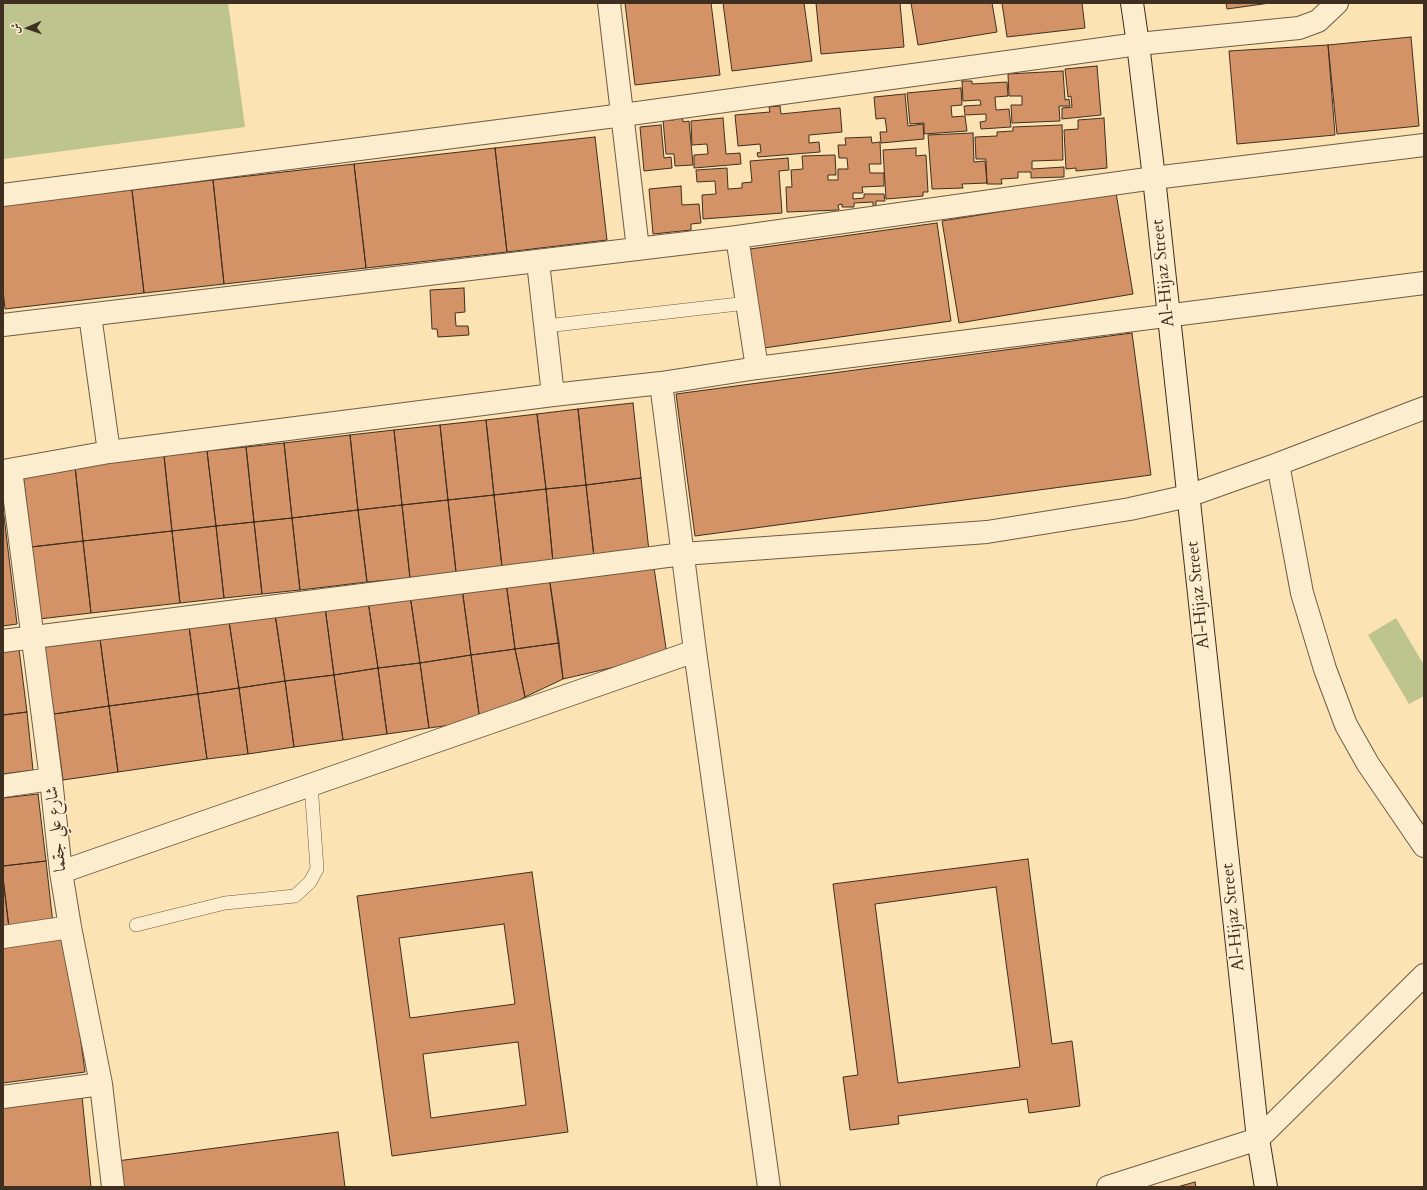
<!DOCTYPE html>
<html>
<head>
<meta charset="utf-8">
<style>
  body { margin:0 }
  #map { position:relative; width:1427px; height:1190px; overflow:hidden; background:#fbe3b3; font-family:Cardo,Amiri,serif }
  canvas { display:block }
  .frame { position:absolute; inset:0; border:4px solid #3f2f21; pointer-events:none }
  .north { position:absolute; left:8px; top:8px; width:40px; height:40px; -webkit-text-stroke:3px #fcedce; paint-order:stroke; rotate:268deg; font-size:11px; font-weight:700; line-height:16px; text-align:center; color:#3f2f21 }
  .north::after { content:''; display:block; margin:auto; width:14px; height:18px; background:#3f2f21; clip-path:polygon(50% 0,100% 100%,50% 72%,0 100%) }
</style>
</head>
<body>
<div id="map">
<canvas width="1427" height="1190"></canvas>
<div class="frame"></div>
<div class="north">ش</div>
</div>
<script>
const ctx = document.querySelector('canvas').getContext('2d');
ctx.lineJoin = 'round';
function paint(path, color) { ctx.fillStyle = color; ctx.fill(path, 'evenodd'); }
const shape = rows => new Path2D(rows.map(r => 'M' + r).join(''));
function stroke(path, color, width, dash) { ctx.strokeStyle = color; ctx.lineWidth = width; ctx.lineCap = dash ? 'butt' : 'round'; ctx.setLineDash(dash || []); ctx.stroke(path); }
function drawText(font, color, halo, rows, align = 'center') {
  ctx.font = font + ' Cardo,Amiri,serif'; ctx.lineWidth = 3.5; ctx.setLineDash([]); ctx.textBaseline = 'middle'; ctx.strokeStyle = halo; ctx.fillStyle = color; for (const [text, x, y, turn = 0] of rows) {
    ctx.save(); ctx.translate(x, y); ctx.rotate((+turn || 0) * Math.PI / 180); ctx.textAlign = isNaN(turn) ? turn : align; if (halo) ctx.strokeText(text, 0, 0); ctx.fillText(text, 0, 0); ctx.restore();
  }
}
const green = shape([
  [3,3,228,3,245,127,3,159],
  [1396,618,1424,665,1424,696,1409,704,1368,635]
]);
const building = shape([
  [625,3,711,3,720,75,635,85,625,3],
  [723,3,804,3,812,61,732,71,723,3],
  [816,3,900,3,904,47,821,54,816,3],
  [911,3,992,3,997,32,918,45,911,3],
  [1002,3,1082,3,1085,28,1007,37,1002,3],
  [1226,3,1270,3,1227,9,1226,3],
  [1411,37,1419,126,1337,134,1328,45,1411,37],
  [1328,45,1335,135,1237,144,1229,51,1328,45],
  [1097,66,1101,115,1062,119,1062,108,1072,107,1071,96,1068,97,1065,69,1097,66],
  [1063,71,1065,100,1069,99,1070,106,1059,106,1060,121,1012,123,1011,105,1022,105,1022,96,1009,96,1008,74,1063,71],
  [962,81,972,81,972,84,1007,82,1008,96,995,97,996,110,1009,109,1011,127,981,129,980,122,986,121,986,114,965,115,964,106,981,105,980,100,963,101,962,81],
  [961,88,962,105,951,106,952,117,965,116,967,131,924,134,924,123,910,124,907,93,961,88],
  [905,94,908,126,923,124,924,139,881,143,880,132,887,132,885,118,876,119,874,97,905,94],
  [780,106,781,114,840,108,842,132,809,135,809,143,819,142,820,152,758,157,757,153,761,152,760,144,738,146,735,115,770,112,769,107,780,106],
  [673,114,682,114,683,122,689,121,693,165,675,166,674,154,666,154,663,120,674,120,673,114],
  [723,118,726,154,740,153,741,164,694,168,694,155,708,154,707,144,692,145,691,121,723,118],
  [1104,118,1107,168,1076,171,1076,168,1066,169,1064,130,1078,129,1078,120,1104,118],
  [661,125,664,158,671,157,672,168,644,171,640,127,661,125],
  [1062,125,1063,160,1032,161,1032,169,1064,167,1064,177,1031,178,1031,172,1018,172,1018,178,1001,179,1002,184,987,184,986,159,976,159,975,137,997,136,997,132,1013,131,1013,127,1062,125],
  [973,133,974,162,985,161,987,183,962,184,963,188,932,189,928,135,973,133],
  [595,137,607,240,507,252,495,148,595,137],
  [871,137,872,143,880,142,881,164,869,164,870,173,884,173,884,186,862,187,863,193,853,193,853,199,864,198,864,194,884,194,885,201,876,201,876,207,873,207,873,202,854,203,854,207,842,207,842,204,838,205,839,210,787,212,786,187,792,187,791,170,803,169,802,156,835,155,836,175,828,175,828,180,838,180,838,169,848,169,847,158,839,158,838,145,846,145,845,138,871,137],
  [495,148,507,252,366,268,354,164,495,148],
  [916,148,916,156,926,155,928,192,923,192,923,196,886,199,883,150,916,148],
  [788,158,789,170,779,171,782,213,703,219,702,195,716,194,715,181,697,182,696,170,727,168,728,189,742,188,742,183,752,182,750,161,788,158],
  [354,164,366,268,224,284,213,180,354,164],
  [213,180,224,284,144,293,132,190,213,180],
  [681,186,682,205,699,204,701,223,691,224,691,230,653,234,649,189,681,186],
  [132,190,144,293,5,309,3,290,3,204,132,190],
  [1116,193,1133,294,959,323,942,221,1116,193],
  [937,223,951,321,764,348,750,249,937,223],
  [464,288,465,312,455,313,456,326,468,326,469,335,438,337,437,329,432,329,430,290,464,288],
  [1132,333,1151,475,695,536,676,394,1132,333],
  [633,403,641,478,586,485,578,409,633,403],
  [578,409,586,485,546,489,537,414,578,409],
  [537,414,546,489,494,495,486,420,537,414],
  [486,420,494,495,448,500,440,425,486,420],
  [440,425,448,500,402,505,394,430,440,425],
  [394,430,402,505,358,510,350,435,394,430],
  [350,435,358,510,292,518,284,443,350,435],
  [284,443,292,518,254,522,246,447,284,443],
  [246,447,254,522,216,526,207,451,246,447],
  [207,451,216,526,172,531,164,456,207,451],
  [164,456,172,531,83,541,75,466,164,456],
  [75,466,83,541,31,547,23,472,75,466],
  [641,478,649,551,594,557,586,485,641,478],
  [586,485,594,557,553,562,546,489,586,485],
  [546,489,553,562,502,567,494,495,546,489],
  [494,495,502,567,456,572,448,500,494,495],
  [448,500,456,572,410,578,402,505,448,500],
  [402,505,410,578,367,582,358,510,402,505],
  [3,508,17,624,3,626,3,508],
  [358,510,367,582,300,590,292,518,358,510],
  [292,518,300,590,262,594,254,522,292,518],
  [254,522,262,594,224,598,216,526,254,522],
  [216,526,224,598,180,603,172,531,216,526],
  [172,531,180,603,91,613,83,541,172,531],
  [83,541,91,613,39,619,31,547,83,541],
  [653,561,667,655,563,679,549,576,653,561],
  [549,576,559,643,515,649,506,582,549,576],
  [506,582,515,649,471,655,462,588,506,582],
  [462,588,471,655,420,663,410,595,462,588],
  [410,595,420,663,378,668,368,601,410,595],
  [368,601,378,668,334,675,325,607,368,601],
  [325,607,334,675,285,681,275,614,325,607],
  [275,614,285,681,239,688,229,621,275,614],
  [229,621,239,688,198,694,189,626,229,621],
  [189,626,198,694,109,706,100,639,189,626],
  [100,639,109,706,54,714,44,647,100,639],
  [559,643,563,679,525,697,515,649,559,643],
  [19,649,27,712,3,715,3,651,19,649],
  [515,649,525,697,480,721,471,655,515,649],
  [471,655,480,721,429,728,420,663,471,655],
  [420,663,429,728,387,734,378,668,420,663],
  [378,668,387,734,343,740,334,675,378,668],
  [334,675,343,740,294,747,285,681,334,675],
  [285,681,294,747,248,754,239,688,285,681],
  [239,688,248,754,207,759,198,694,239,688],
  [198,694,207,759,118,772,109,706,198,694],
  [109,706,118,772,63,780,54,714,109,706],
  [27,712,33,770,3,774,3,715,27,712],
  [38,794,46,861,3,866,3,798,38,794],
  [1028,859,1052,1044,1072,1041,1080,1106,1029,1113,1027,1099,898,1116,899,1124,850,1130,843,1077,858,1075,833,884,1028,859],
  [996,887,1020,1067,898,1083,875,904,996,887],
  [46,861,53,924,9,928,3,878,3,866,46,861],
  [532,872,568,1132,392,1156,357,896,532,872],
  [504,924,515,1004,410,1018,399,938,504,924],
  [518,1042,526,1105,431,1118,423,1054,518,1042],
  [3,878,9,928,3,929,3,878],
  [67,937,85,1072,3,1083,3,945,67,937],
  [82,1096,91,1187,3,1187,3,1107,82,1096],
  [338,1132,345,1187,120,1187,117,1161,338,1132],
  [1195,1182,1196,1187,1177,1187,1195,1182]
]);
const service = shape([
  [546,326,747,303],
  [136,925,225,903,295,896,310,882,317,869,311,784]
]);
const minor = shape([
  [609,3,638,249],
  [3,195,623,115,1138,44,1299,28,1318,21,1337,3],
  [737,237,757,368],
  [538,262,553,395],
  [90,315,109,452],
  [3,325,737,237,1154,178,1424,145],
  [661,383,695,651,769,1187],
  [1278,464,1302,593,1325,669,1346,725,1368,764,1424,846],
  [11,470,51,779,61,872,70,927,101,1084,113,1187],
  [3,471,109,452,553,395,661,383,757,368,1424,283],
  [3,641,683,554,987,532,1130,509,1188,496,1278,464,1424,408],
  [3,786,51,779],
  [61,872,695,651],
  [3,937,70,927],
  [3,1097,101,1084],
  [1108,1187,1258,1139,1424,975]
]);
const secondary = shape([
  [1132,3,1138,44,1154,178,1258,1139,1266,1187]
]);
const streetNames = [
  ["Al-Hijaz Street",1164,273,-96],
  ["Al-Hijaz Street",1199,595,-96],
  ["شارع علي جقما",57,829,-96],
  ["Al-Hijaz Street",1234,917,-96]
];
paint(green, '#bdc48e');
paint(building, '#d39367');
stroke(building, '#3f2f21', 1);
stroke(service, '#6e5c46', 14);
stroke(minor, '#6e5c46', 24);
stroke(secondary, '#3f2f21', 24);
stroke(service, '#fcedce', 13);
stroke(minor, '#fcedce', 22);
stroke(secondary, '#fcedce', 22);
drawText('17px', '#3f2f21', '#fcedce', streetNames);
</script>
</body>
</html>
